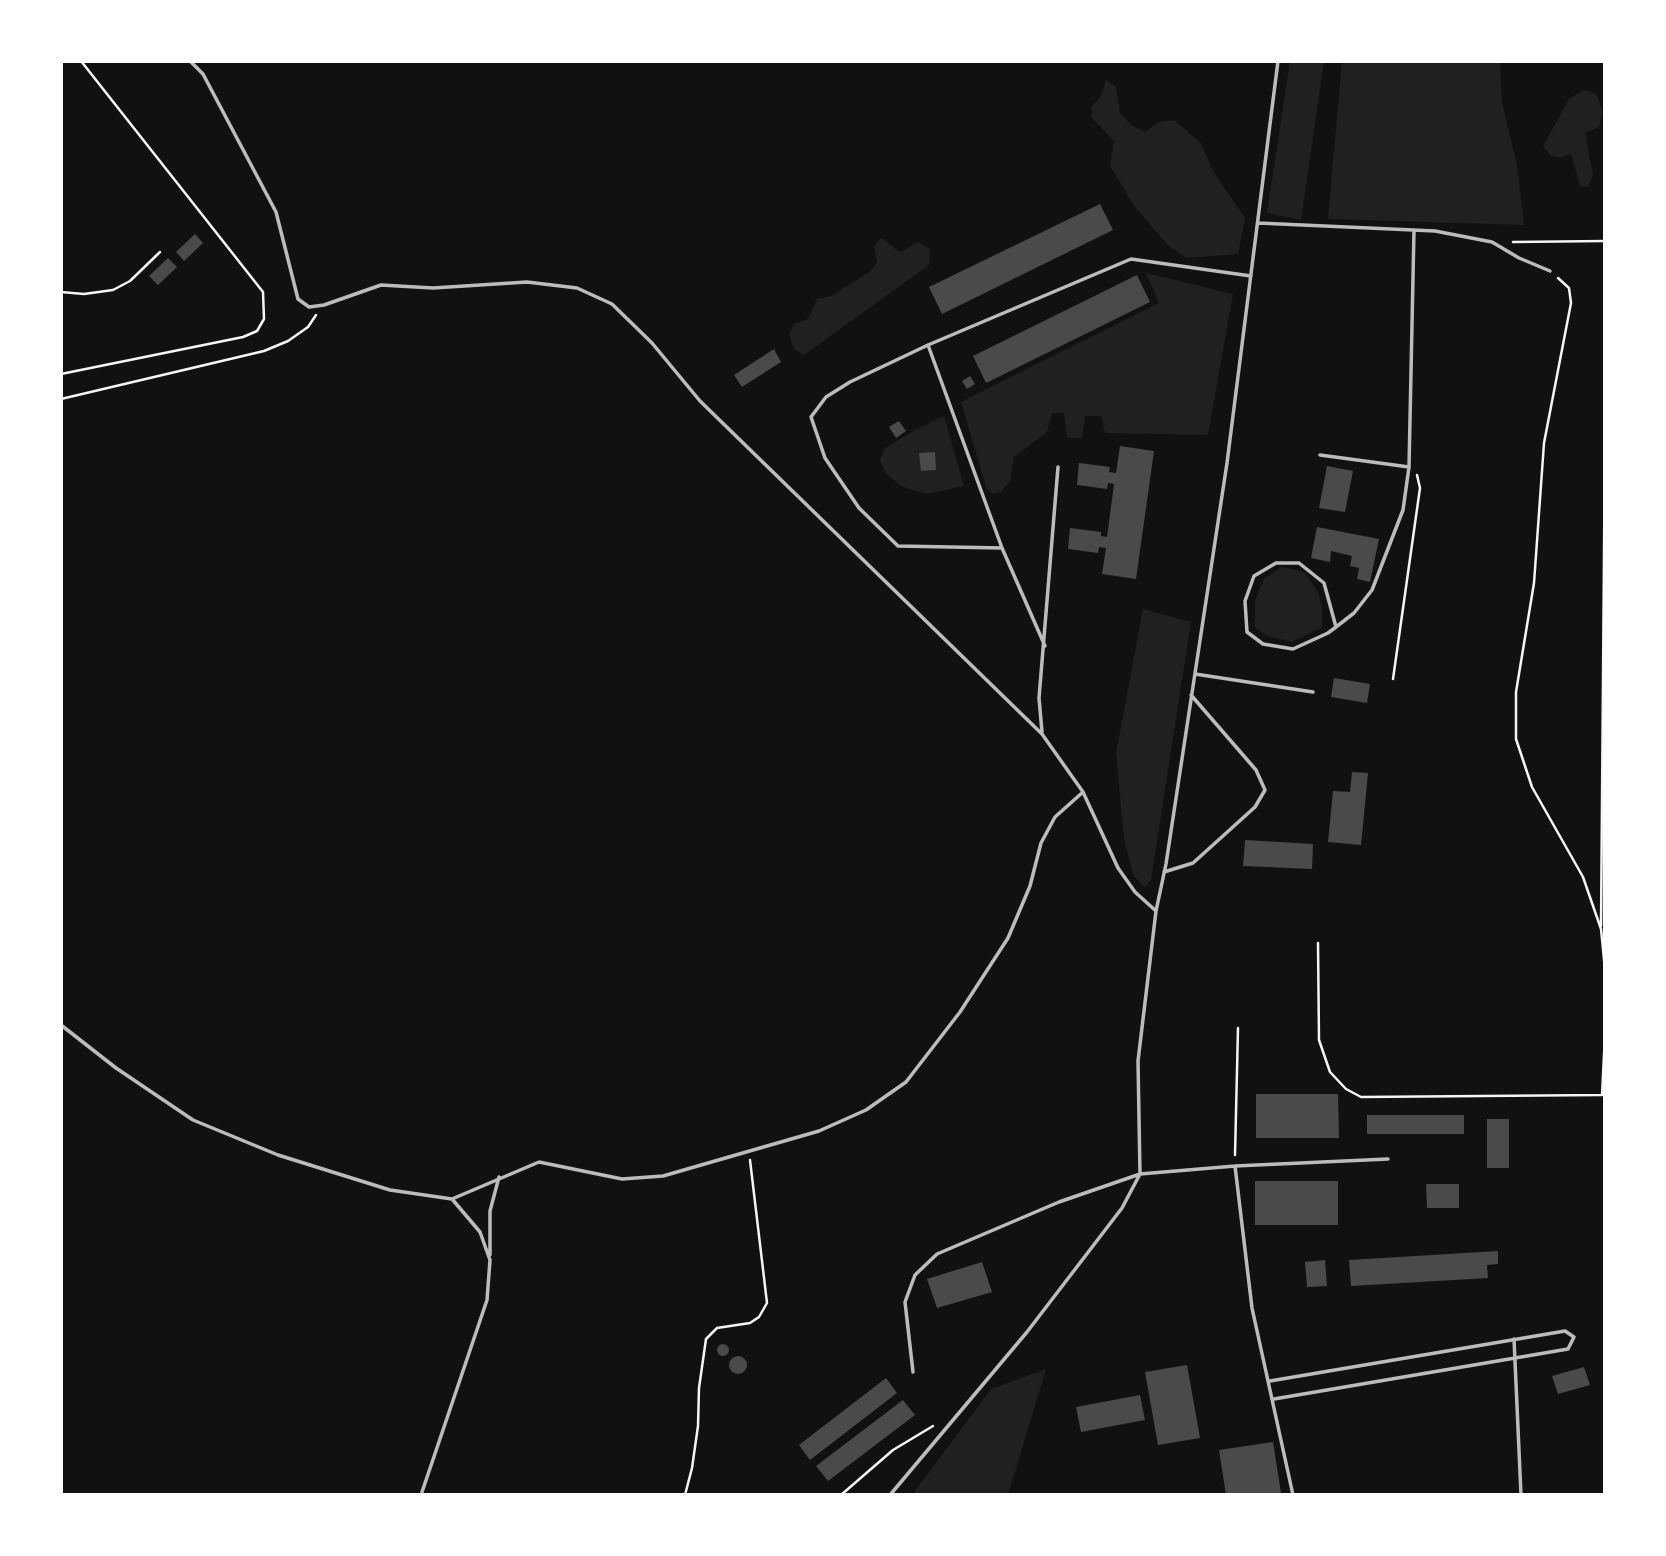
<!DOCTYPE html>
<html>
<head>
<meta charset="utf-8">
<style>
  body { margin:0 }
  #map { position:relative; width:1666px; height:1556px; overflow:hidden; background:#111; font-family:"Work Sans",sans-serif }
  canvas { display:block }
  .frame { position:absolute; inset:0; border:63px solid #fff; pointer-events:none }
</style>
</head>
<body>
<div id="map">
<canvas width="1666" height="1556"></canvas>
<div class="frame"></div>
</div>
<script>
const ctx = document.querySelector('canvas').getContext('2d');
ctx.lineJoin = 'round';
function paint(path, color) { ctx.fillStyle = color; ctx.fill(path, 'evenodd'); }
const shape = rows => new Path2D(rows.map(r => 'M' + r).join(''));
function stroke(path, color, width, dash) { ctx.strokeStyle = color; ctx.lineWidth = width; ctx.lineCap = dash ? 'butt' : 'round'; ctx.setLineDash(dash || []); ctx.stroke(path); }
const green = shape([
  [1290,61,1324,61,1301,220,1267,213],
  [1342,61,1500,61,1502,102,1517,165,1524,225,1328,219],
  [1106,80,1116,87,1120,113,1131,125,1145,132,1159,122,1174,120,1200,142,1215,174,1245,218,1238,254,1186,258,1167,244,1135,207,1110,166,1114,141,1092,118,1092,106,1100,98],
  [1584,90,1596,94,1603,112,1599,127,1585,133,1593,175,1588,187,1580,186,1571,154,1559,158,1550,155,1543,146,1569,99],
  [881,238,900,252,918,242,930,249,929,265,804,355,794,349,789,334,794,324,808,319,817,299,831,296,871,271,877,262,874,247],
  [1146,273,1233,294,1208,435,1105,433,1101,416,1085,416,1082,438,1067,438,1064,413,1052,413,1047,432,1014,457,1010,481,1001,492,994,494,987,490,961,402,1159,303],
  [944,416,964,486,928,494,903,487,886,474,880,461,884,449,910,433],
  [1281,567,1304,572,1318,592,1322,607,1322,627,1292,642,1267,636,1255,627,1255,601,1264,579],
  [1143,609,1191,622,1151,880,1145,887,1134,877,1124,839,1116,753],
  [1046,1369,1008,1495,912,1495,991,1389]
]);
const building = shape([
  [1100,204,1113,230,942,314,929,287],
  [195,234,203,243,184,261,176,252],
  [168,258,177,267,158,285,149,276],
  [1137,275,1150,302,986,383,973,356],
  [774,349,781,362,742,387,734,375],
  [970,376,975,384,967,389,962,381],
  [899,421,906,431,896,438,889,427],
  [1120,446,1154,451,1136,579,1102,574,1106,548,1099,547,1098,553,1068,549,1070,528,1101,532,1101,536,1107,537,1114,484,1108,483,1107,489,1077,485,1079,463,1110,467,1109,472,1116,473],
  [935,452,936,470,921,471,919,453],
  [1327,466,1353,471,1345,512,1319,508],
  [1317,527,1379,539,1370,582,1357,579,1359,568,1350,566,1352,556,1331,551,1330,562,1311,558],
  [1334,678,1370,684,1367,703,1331,697],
  [1352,772,1368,773,1361,845,1328,842,1333,791,1350,792],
  [1245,840,1313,844,1312,869,1243,866],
  [1256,1094,1338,1094,1339,1138,1256,1138],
  [1367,1115,1464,1115,1464,1134,1367,1134],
  [1487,1119,1509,1119,1509,1168,1487,1168],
  [1255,1181,1338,1181,1338,1225,1255,1225],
  [1426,1184,1459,1184,1459,1208,1427,1208],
  [1498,1251,1498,1264,1487,1265,1488,1278,1351,1286,1349,1260],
  [1325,1260,1327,1286,1307,1287,1305,1262],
  [982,1262,992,1292,937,1308,927,1279],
  '717 1350a6 6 0 1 1 12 0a6 6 0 1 1-12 0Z',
  '729 1365a9 9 0 1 1 18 0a9 9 0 1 1-18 0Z',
  [1187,1365,1200,1438,1158,1445,1145,1372],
  [1584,1367,1590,1385,1558,1394,1552,1376],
  [886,1378,897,1393,810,1460,799,1445],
  [1140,1395,1145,1420,1081,1432,1076,1407],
  [903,1400,915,1415,828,1481,816,1466],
  [1273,1442,1281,1493,1226,1495,1219,1450]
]);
const path = shape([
  [1513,242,1605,241],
  [1558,278,1569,288,1571,303,1544,443,1534,583,1516,692,1516,739,1532,787,1583,877,1601,929,1605,970],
  [61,292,84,294,113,290,130,281,160,252],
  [61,374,243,337,257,331,264,319,263,292,81,61],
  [61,399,264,351,288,341,308,327,316,315],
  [1393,679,1420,488,1417,475],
  [1601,926,1605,430],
  [1318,943,1319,1040,1330,1072,1346,1089,1361,1097,1602,1095,1605,1035],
  [1235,1155,1238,1028],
  [685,1495,692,1468,698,1426,699,1388,706,1339,717,1328,750,1323,759,1317,767,1303,750,1160],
  [841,1495,893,1450,933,1426]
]);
const service = shape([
  [190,61,203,74,276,212,298,299,309,307,324,305,381,285,433,288,527,282,577,288,612,304,652,343,700,401,1042,734,1083,792,1118,868,1135,892,1156,911],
  [1258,223,1435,231,1492,242,1519,258,1550,271],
  [928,345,1002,548,1045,646],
  [1320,455,1409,467],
  [1002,548,898,546,859,508,825,458,811,417,826,397,850,382,928,345,1131,259,1251,276],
  [1336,627,1324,583,1299,563,1276,563,1254,576,1245,601,1247,632,1263,644,1293,649,1328,633,1336,627,1354,613,1372,590,1403,510,1409,467,1414,230],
  [1195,674,1313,692],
  [1042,732,1039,698,1058,467],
  [1164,872,1193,863,1255,807,1265,790,1256,770,1191,695],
  [61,1025,116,1068,193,1120,278,1155,390,1190,452,1199,539,1162,622,1179,663,1176,819,1131,866,1110,906,1082,960,1012,1008,938,1030,886,1041,843,1055,817,1083,792],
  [1235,1166,1252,1308,1293,1495],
  [490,1255,490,1211,499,1177],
  [1514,1339,1521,1495],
  [913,1372,905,1302,915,1275,937,1254,1059,1202,1140,1174,1235,1166,1388,1159],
  [1270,1381,1565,1331,1574,1337,1568,1349,1274,1399],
  [421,1495,487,1300,490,1260,480,1232,452,1199],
  [890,1495,1027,1332,1122,1208,1140,1174,1138,1061,1156,911,1166,864,1227,463,1278,61]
]);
paint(green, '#202020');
paint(building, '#4a4a4a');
stroke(path, '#f5f5f5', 2.5);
stroke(service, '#bcbcbc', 3.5);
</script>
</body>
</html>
